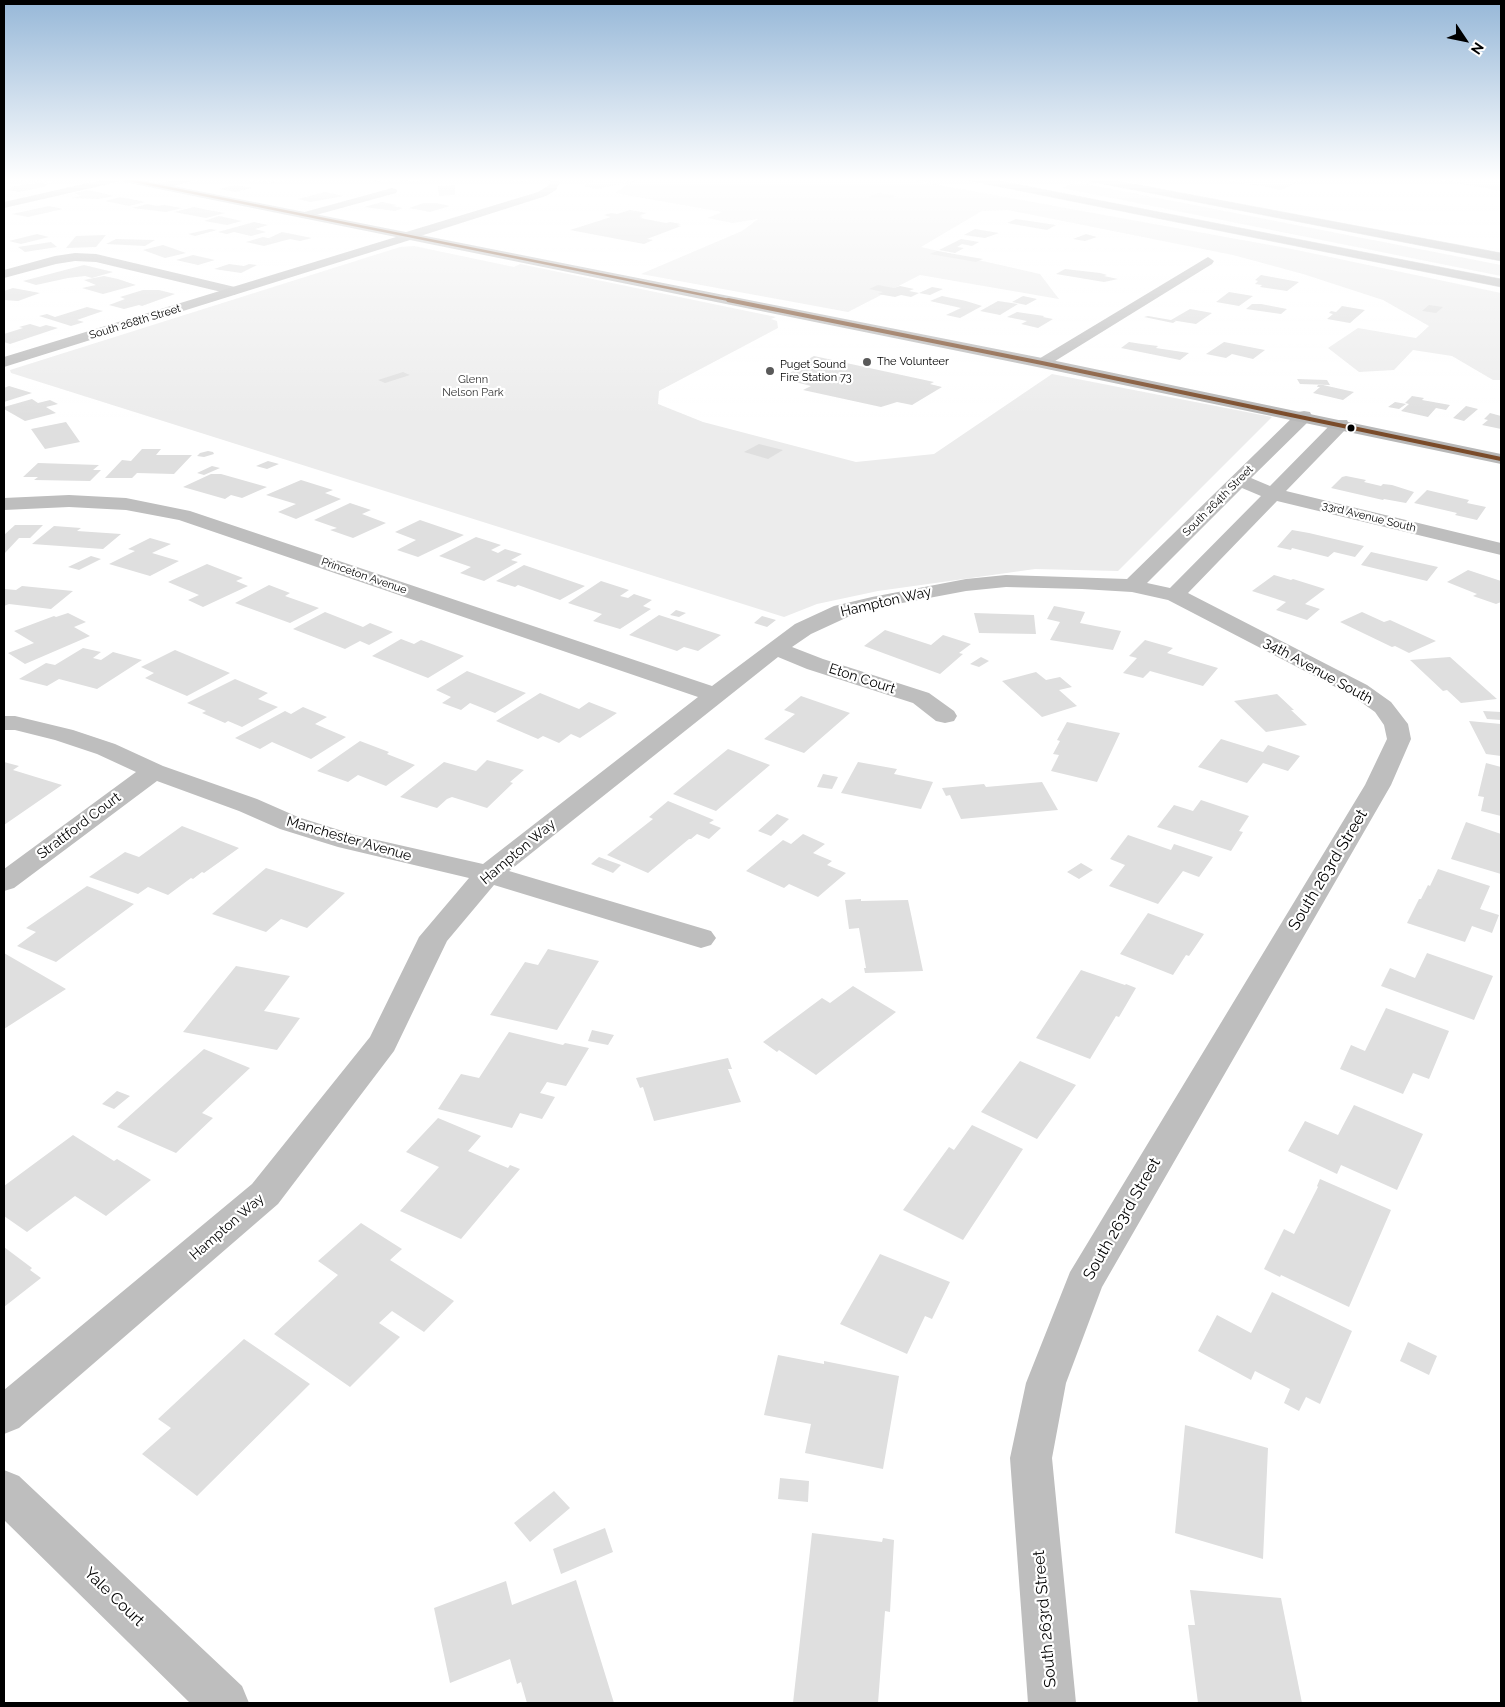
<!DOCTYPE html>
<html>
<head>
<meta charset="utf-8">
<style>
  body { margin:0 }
  #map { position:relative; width:1505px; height:1707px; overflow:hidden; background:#fff; font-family:Raleway,sans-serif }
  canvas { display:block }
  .frame { position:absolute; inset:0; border:5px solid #000; pointer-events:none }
  .north { position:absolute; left:1440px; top:15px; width:50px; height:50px; -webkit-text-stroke:4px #fff; paint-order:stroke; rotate:124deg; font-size:14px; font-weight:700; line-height:20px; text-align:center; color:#000 }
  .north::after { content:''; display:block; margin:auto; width:18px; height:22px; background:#000; clip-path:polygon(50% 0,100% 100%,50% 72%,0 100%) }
</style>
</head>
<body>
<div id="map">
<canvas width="1505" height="1707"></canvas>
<div class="frame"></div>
<div class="north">N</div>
</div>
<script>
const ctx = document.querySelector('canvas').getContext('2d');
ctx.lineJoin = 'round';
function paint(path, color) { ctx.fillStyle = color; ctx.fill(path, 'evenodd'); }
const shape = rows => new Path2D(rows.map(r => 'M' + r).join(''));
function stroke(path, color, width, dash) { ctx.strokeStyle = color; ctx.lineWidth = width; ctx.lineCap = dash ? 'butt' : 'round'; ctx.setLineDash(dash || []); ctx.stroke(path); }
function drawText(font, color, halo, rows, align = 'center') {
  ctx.font = font + ' Raleway,sans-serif'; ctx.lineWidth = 4.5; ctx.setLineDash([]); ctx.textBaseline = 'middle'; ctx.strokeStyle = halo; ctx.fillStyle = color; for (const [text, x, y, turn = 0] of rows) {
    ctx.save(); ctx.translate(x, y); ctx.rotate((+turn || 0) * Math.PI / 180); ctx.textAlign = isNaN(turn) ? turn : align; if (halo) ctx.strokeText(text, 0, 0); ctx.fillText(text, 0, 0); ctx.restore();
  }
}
const green = shape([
  [601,178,900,178,1292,249,1501,293,1501,380,1493,380,1452,356,1413,350,1394,370,1359,372,1328,348,1358,328,1416,338,1429,326,1383,300,1303,274,1233,255,1008,210,982,211,921,247,1040,274,1059,299,920,275,848,312,641,274,742,231,758,219,733,223,707,218,722,212,615,193,635,180,598,189,586,187,585,184],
  [1219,178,1305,178,1282,190],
  [1431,178,1478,178,1501,180,1501,191],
  [1076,182,1501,265,1501,276,1062,188],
  [414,246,514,267,520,264,776,317,771,319,777,321,778,328,659,391,658,404,703,422,856,462,934,454,1052,374,1272,417,1118,571,1035,569,878,591,817,604,784,617,11,373,10,370,400,247]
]);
const building = shape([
  [4,178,35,178,23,181,9,178,4,180],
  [257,178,293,178,272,183,249,180],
  [376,178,424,178,423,180,375,182],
  [504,178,534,178,522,182],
  [39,180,51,182,42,184,48,185,44,187,19,192,7,190,13,188,9,187,36,183,31,182],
  [235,185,252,188,236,192,219,189],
  [455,185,455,195,439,196,438,186],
  [87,190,93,191,114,196,98,199,72,198,81,196,74,193],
  [325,192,344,196,310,202,298,199],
  [878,193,896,196,891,198,869,197],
  [120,197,136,200,145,202,129,206,105,201],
  [382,202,397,205,392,206,403,208,395,211,364,207],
  [424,203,436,203,450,206,430,212,409,208],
  [147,204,157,206,164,205,182,208,166,212,132,208],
  [49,206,63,209,28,217,12,214],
  [194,207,208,210,225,213,206,218,174,212],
  [630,210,647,213,640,215,642,216,639,216,643,217,640,218,666,223,670,222,681,224,677,225,681,226,647,239,653,240,644,244,570,230,611,217,604,215,611,213,617,214],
  [219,216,242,221,227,225,204,221],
  [1016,219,1056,225,1047,230,1007,223],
  [254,222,268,225,255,229,266,232,251,236,234,232,227,234,218,232],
  [210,229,217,230,195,236,188,234],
  [975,229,999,233,985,238,964,235],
  [282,232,312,238,300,241,290,239,264,246,246,242,263,237,273,239,269,238],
  [37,234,49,237,21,244,9,241],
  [1086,234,1097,237,1085,241,1073,239],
  [106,235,96,247,66,248,76,236],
  [116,239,155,240,145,246,106,244],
  [961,239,979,242,972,246,962,244,957,247,964,248,955,253,939,250],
  [51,242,57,247,25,252,18,247],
  [163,245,186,253,165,258,143,250],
  [937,251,983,259,976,262,930,254],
  [193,255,215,260,198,265,176,260],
  [229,264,244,266,249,264,257,265,241,273,214,269],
  [84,265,113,272,92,278,85,276,68,278,36,285,23,281],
  [1065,269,1100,273,1107,275,1104,276,1118,279,1104,282,1056,274],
  [1261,275,1299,282,1287,291,1260,287,1262,285,1255,284,1258,281,1255,280],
  [104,276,118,279,136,285,103,294,82,288,96,285,84,280],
  [878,285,894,288,900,286,914,289,909,291,919,293,911,297,901,295,895,297,878,294,883,292,869,289],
  [932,287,943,289,930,295,919,293],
  [13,288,40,293,18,301,4,300,4,291],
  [143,290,159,290,175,294,142,306,139,305,124,309,109,305,125,299,120,297],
  [1229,292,1253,296,1239,306,1216,302],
  [942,296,966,301,982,306,960,318,946,315,961,308,930,301],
  [1023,296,1037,299,1026,305,1012,302],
  [998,301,1018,304,1000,315,980,311],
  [1252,304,1261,304,1287,309,1281,314,1246,309],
  [1429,305,1443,307,1436,313,1422,311],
  [1342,306,1365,310,1350,323,1327,319,1333,314,1329,313,1331,311,1336,312],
  [87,307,103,311,77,320,84,322,71,326,39,316,47,314,55,317],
  [1190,309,1212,313,1196,324,1171,320],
  [1017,312,1044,316,1043,317,1053,319,1038,328,1021,324,1027,321,1007,317],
  [1148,316,1171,320,1176,321,1173,323,1144,317],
  [30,324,40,327,46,325,58,328,10,344,4,342,5,336,4,334,23,328,19,327],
  [1129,342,1142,344,1158,346,1156,348,1189,353,1180,360,1121,348],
  [1224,342,1265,350,1253,359,1232,354,1226,358,1206,354],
  [814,356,934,382,930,384,942,387,912,405,897,402,881,407,803,390,811,386,787,380,790,378,783,377,795,370,790,369],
  [403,372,410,375,385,383,378,380],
  [1297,379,1327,380,1330,385,1300,384],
  [1318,385,1323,385,1354,392,1343,400,1313,393,1320,387,1317,387],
  [9,386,32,393,4,402,4,388],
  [1412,396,1424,398,1422,400,1450,405,1446,410,1436,408,1428,417,1401,411,1409,404,1405,403],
  [32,399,38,403,50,400,58,404,46,407,56,413,25,421,4,409,4,407],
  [1395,402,1406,404,1399,409,1388,407],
  [1466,406,1478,409,1464,421,1453,418],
  [1490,413,1501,416,1501,429,1482,425,1488,420,1484,419],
  [66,422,80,442,45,449,31,429],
  [759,444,783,450,768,459,744,452],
  [142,449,161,449,156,455,192,455,174,474,137,473,132,478,105,478,122,460,131,461],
  [208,451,213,452,214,454,204,457,197,456,200,453],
  [268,461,279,464,267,469,256,466],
  [38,463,99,465,93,470,101,470,90,481,34,480,38,477,23,477],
  [212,466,220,468,204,475,197,473],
  [211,474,221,474,267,487,242,498,231,495,225,499,183,487],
  [1346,476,1366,480,1364,482,1381,486,1383,484,1392,485,1414,492,1406,503,1384,499,1383,500,1331,488,1342,477],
  [301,480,333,490,325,493,341,499,296,519,278,512,296,504,266,495],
  [1427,490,1469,500,1467,503,1486,507,1477,520,1455,515,1457,513,1414,503],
  [350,503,371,510,362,514,386,523,353,538,330,530,337,528,314,520],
  [420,520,464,535,418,557,397,550,416,540,395,532],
  [15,525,43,525,30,538,19,538,4,554,4,535],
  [54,526,81,528,77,531,121,534,103,549,32,544],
  [1292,530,1309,533,1364,546,1355,557,1334,552,1328,557,1292,548,1291,550,1277,547],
  [476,537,501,545,491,550,498,553,505,549,522,554,511,560,518,562,484,581,460,573,471,567,439,556],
  [150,538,171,544,152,553,179,561,150,576,109,564,135,551,128,549],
  [1371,552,1438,567,1427,581,1361,565],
  [91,556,101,559,79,570,68,567],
  [207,564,243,578,236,581,248,586,203,607,188,600,199,595,168,582],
  [524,565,585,586,560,600,518,585,515,587,496,581],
  [1468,570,1501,581,1501,602,1496,604,1473,596,1477,594,1447,582],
  [1274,575,1291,580,1293,579,1325,589,1305,604,1320,609,1307,620,1276,610,1286,602,1252,591],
  [601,581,629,590,620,596,628,598,634,594,652,600,643,606,651,609,620,629,593,621,602,614,568,603],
  [269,585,290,593,285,596,319,608,290,623,235,603],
  [22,586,73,591,51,609,9,604,4,606,4,589,16,590],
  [1054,606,1085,612,1080,623,1121,631,1113,650,1050,640,1060,622,1047,619],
  [676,610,686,613,679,617,670,615],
  [325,612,363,627,370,623,393,632,369,645,360,641,345,649,293,629],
  [1362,612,1384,622,1390,620,1436,641,1409,653,1395,646,1392,647,1340,622],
  [68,613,86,622,74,627,90,636,25,664,8,653,34,643,14,631,54,616,56,617],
  [974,613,1034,615,1036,634,979,633],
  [659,615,721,635,698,651,684,647,677,651,629,635],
  [762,616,776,620,767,627,754,623],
  [885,630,931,645,943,635,971,644,959,653,963,654,940,674,864,646],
  [401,639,414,644,421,640,464,656,428,678,372,656],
  [1145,640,1173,648,1167,653,1218,668,1203,686,1150,671,1143,678,1123,673,1137,658,1129,656],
  [83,648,101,652,93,658,101,660,113,652,142,660,97,689,59,679,47,686,19,679,46,663,55,665],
  [175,650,211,665,230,673,187,696,145,678,154,673,141,667],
  [981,657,989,661,979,667,970,664],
  [1450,657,1497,699,1461,703,1447,690,1443,691,1410,660],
  [467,671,526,693,495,713,470,703,461,710,442,703,451,697,436,690],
  [1036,672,1046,680,1060,677,1072,687,1059,690,1077,706,1042,717,1002,681],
  [235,679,268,693,258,699,278,707,242,727,228,721,225,723,202,713,206,711,187,703],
  [540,693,579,709,589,702,617,713,580,738,571,734,559,743,543,736,538,739,496,721],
  [1277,694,1294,710,1291,710,1307,725,1266,732,1234,701],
  [801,696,850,713,804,753,764,739,795,714,784,710],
  [303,707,327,717,315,724,346,737,311,759,272,742,260,749,235,738,285,711,291,714],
  [1483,711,1501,712,1501,720,1487,719],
  [1469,721,1501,724,1501,756,1486,754],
  [1067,722,1120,733,1097,782,1051,771,1059,755,1053,754,1060,741,1057,740],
  [1221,739,1263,752,1268,745,1300,756,1288,771,1263,763,1247,783,1198,767],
  [360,741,389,752,387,754,415,765,386,786,358,775,348,782,317,771],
  [728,749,770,765,716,811,673,794],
  [487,760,524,770,510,782,513,783,487,808,452,797,447,799,437,808,400,797,444,762,476,771],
  [4,762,19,766,13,770,62,785,4,825],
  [858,762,897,769,894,774,933,782,921,809,841,793],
  [1486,763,1501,767,1501,816,1481,811,1484,797,1478,796],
  [823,774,838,777,832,789,817,787],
  [1042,782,1058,810,961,819,950,795,946,796,942,788,984,784,986,787],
  [1201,800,1249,816,1239,831,1243,832,1231,851,1157,827,1174,805,1193,811],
  [668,801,714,820,709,823,721,828,709,839,697,834,691,839,689,839,648,873,607,855,653,819,649,817],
  [777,814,789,819,771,836,758,831],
  [1466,822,1501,834,1501,874,1451,859],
  [182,826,239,848,204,873,202,872,193,879,191,878,168,895,148,887,138,894,89,877,125,852,139,857],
  [803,834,825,844,813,853,832,861,827,865,846,873,818,897,789,884,784,888,746,871,783,840,791,844],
  [1128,835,1171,850,1174,844,1213,857,1199,877,1183,871,1158,904,1109,886,1125,865,1110,859],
  [599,857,621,865,613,873,591,864],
  [1081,863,1093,870,1079,879,1067,872],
  [266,868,345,893,307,928,281,919,266,932,212,914],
  [1438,869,1490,886,1480,909,1499,915,1492,933,1472,926,1465,942,1407,923,1419,899,1421,899,1428,885,1430,886],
  [87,886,134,904,56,962,17,946,36,932,26,928],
  [861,899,861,901,908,900,923,971,865,973,864,968,866,968,859,928,849,929,845,900],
  [1148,913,1204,934,1189,956,1186,955,1173,975,1120,954],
  [548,949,599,961,557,1030,490,1015,525,962,538,965],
  [4,953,66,989,4,1029],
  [1427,953,1493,976,1474,1020,1381,986,1390,968,1415,978],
  [236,966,290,976,264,1011,300,1018,277,1050,183,1032],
  [1081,970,1125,985,1126,984,1136,988,1119,1017,1116,1016,1090,1059,1036,1038],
  [853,986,896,1012,816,1075,779,1050,777,1052,763,1042,822,998,830,1003],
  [1386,1008,1449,1031,1429,1079,1413,1073,1403,1094,1340,1069,1351,1045,1365,1051],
  [592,1030,614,1035,608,1045,588,1041],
  [509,1032,563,1045,565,1043,589,1048,566,1086,547,1082,540,1093,555,1097,542,1119,520,1113,512,1128,438,1109,461,1074,479,1078],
  [204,1049,250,1068,202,1113,213,1118,176,1153,117,1127],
  [728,1058,732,1069,728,1069,741,1102,654,1121,643,1087,640,1088,636,1078],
  [1020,1061,1076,1085,1037,1139,981,1112],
  [117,1091,130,1096,114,1109,102,1104],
  [1354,1105,1423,1134,1397,1190,1341,1165,1337,1174,1288,1151,1305,1121,1338,1135],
  [438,1118,481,1136,468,1151,508,1168,510,1165,520,1169,461,1239,400,1211,439,1167,406,1152],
  [972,1125,1023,1149,963,1240,903,1210,949,1147,954,1150],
  [73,1135,114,1161,117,1159,151,1180,106,1216,75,1196,27,1232,4,1216,4,1186],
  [1320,1179,1391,1210,1349,1307,1281,1275,1280,1277,1264,1269,1284,1229,1294,1234,1318,1187,1317,1186],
  [361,1223,402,1249,390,1260,454,1301,424,1332,392,1311,379,1323,400,1337,350,1387,274,1334,338,1275,318,1261],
  [4,1247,32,1268,30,1270,41,1278,4,1307],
  [880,1254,950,1282,932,1319,925,1316,907,1354,840,1324],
  [1272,1292,1352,1331,1320,1404,1306,1397,1299,1411,1284,1403,1290,1389,1255,1371,1251,1380,1198,1351,1217,1315,1251,1333],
  [244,1339,310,1384,197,1496,142,1454,171,1428,158,1419],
  [1408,1342,1437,1356,1429,1375,1400,1361],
  [778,1355,824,1364,824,1361,899,1376,883,1469,805,1453,811,1424,764,1415],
  [1185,1425,1268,1448,1263,1559,1175,1533],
  [780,1478,809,1481,808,1502,778,1499],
  [554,1491,570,1508,530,1542,514,1523],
  [605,1528,613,1552,561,1574,553,1549],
  [812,1533,882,1542,883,1538,894,1540,890,1612,885,1611,878,1703,793,1703],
  [576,1580,614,1703,527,1703,521,1682,517,1684,510,1659,450,1683,434,1608,506,1581,512,1605],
  [1190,1590,1281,1598,1302,1703,1198,1703,1188,1625,1195,1625]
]);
const street = shape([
  [110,178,127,178,122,181,4,208,4,202,110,178],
  [182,178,199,178,198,180,160,189,155,186,156,184,182,178],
  [548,178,558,178,560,182,556,190,546,196,411,239,403,239,401,236,403,233,538,192,548,186,550,182,548,178],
  [392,188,396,189,397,191,396,193,305,218,299,215,301,213,392,188],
  [75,253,96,254,239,288,241,291,234,295,96,262,75,261,56,264,4,278,4,270,55,256,75,253],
  [1208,257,1214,261,1212,264,1047,366,1037,366,1034,363,1037,360,1208,257],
  [1304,411,1310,412,1312,416,1310,420,1251,478,1270,486,1335,420,1347,420,1349,424,1347,428,1286,491,1501,543,1501,555,1277,501,1188,593,1367,685,1391,702,1408,724,1411,739,1391,785,1102,1287,1066,1383,1052,1458,1076,1703,1028,1703,1010,1458,1026,1383,1070,1272,1365,785,1387,739,1384,725,1375,712,1351,695,1168,600,1132,592,1082,589,1006,587,966,591,881,607,850,616,811,634,792,647,823,659,929,693,954,711,957,716,954,721,945,723,936,721,913,703,807,669,778,657,509,871,711,931,716,938,711,945,701,948,691,945,494,885,447,941,394,1051,278,1204,19,1428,4,1434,4,1390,252,1184,370,1037,419,937,469,878,338,847,280,829,239,811,157,781,14,888,4,891,4,869,136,772,97,754,55,740,15,730,4,730,4,716,15,716,73,730,115,744,163,766,257,799,298,817,355,835,483,864,698,697,179,520,126,510,69,507,4,510,4,498,69,495,126,498,190,511,712,686,795,624,834,606,872,597,966,579,1006,575,1127,579,1298,412,1304,411],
  [1242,488,1261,496,1170,588,1147,583,1242,488],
  [4,1470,19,1476,242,1686,249,1703,190,1703,4,1520,4,1470]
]);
const secondary = shape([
  [114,178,133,178,1042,358,1501,454,1501,464,1042,368,410,240,4,367,4,357,396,237,119,181,114,178]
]);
const highway = shape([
  [966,178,985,178,1501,279,1501,287,971,181,966,178],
  [1083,178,1102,178,1501,253,1501,261,1088,181,1083,178]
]);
const bus1Far1 = shape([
  [119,178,734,301]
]);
const bus1 = shape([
  [728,300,1042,363,1501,459]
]);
const markers = [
  [867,362,5,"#595959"],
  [770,371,5,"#595959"],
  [1351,428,4.5,"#000"]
];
const farStreetnames = [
  ["South 268th Street",135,322,-17],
  ["South 264th Street",1218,501,-45],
  ["33rd Avenue South",1369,517,14],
  ["Princeton Avenue",364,576,19]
];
const farPoinames = [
  ["The Volunteer",877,362],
  ["Puget Sound",780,365],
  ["Fire Station 73",780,378]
];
const farParknames = [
  ["Glenn",473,380],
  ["Nelson Park",473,393]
];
const streetNames = [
  ["Hampton Way",886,602,-13],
  ["34th Avenue South",1318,671,29],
  ["Eton Court",862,679,18],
  ["Strattford Court",79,826,-37],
  ["Manchester Avenue",349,839,16],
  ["Hampton Way",518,852,-40],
  ["Hampton Way",227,1227,-41]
];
const nearStreetnames = [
  ["South 263rd Street",1328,870,-59],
  ["South 263rd Street",1122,1219,-60],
  ["Yale Court",114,1597,44],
  ["South 263rd Street",1045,1619,-95]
];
paint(green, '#ececec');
paint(building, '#dfdfdf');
stroke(highway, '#dbdbdb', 1);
paint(street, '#bebebe');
paint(secondary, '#b8b8b8');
paint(highway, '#bebebe');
stroke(bus1Far1, '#7a4b2a', 2.5);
stroke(bus1, '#7a4b2a', 4);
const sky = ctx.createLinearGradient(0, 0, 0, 417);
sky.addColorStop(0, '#97b8d8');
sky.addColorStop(0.43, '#fff');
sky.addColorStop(1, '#ffffff00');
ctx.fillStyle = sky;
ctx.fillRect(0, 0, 1505, 417);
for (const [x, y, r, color] of markers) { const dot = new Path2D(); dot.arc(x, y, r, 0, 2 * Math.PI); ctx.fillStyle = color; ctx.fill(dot); stroke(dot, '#fff', 2); }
drawText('11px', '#000', '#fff', farStreetnames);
drawText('11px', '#000', '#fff', farPoinames, 'left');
drawText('11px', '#333', '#fff', farParknames);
drawText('14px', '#000', '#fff', streetNames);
drawText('16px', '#000', '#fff', nearStreetnames);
</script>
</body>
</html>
